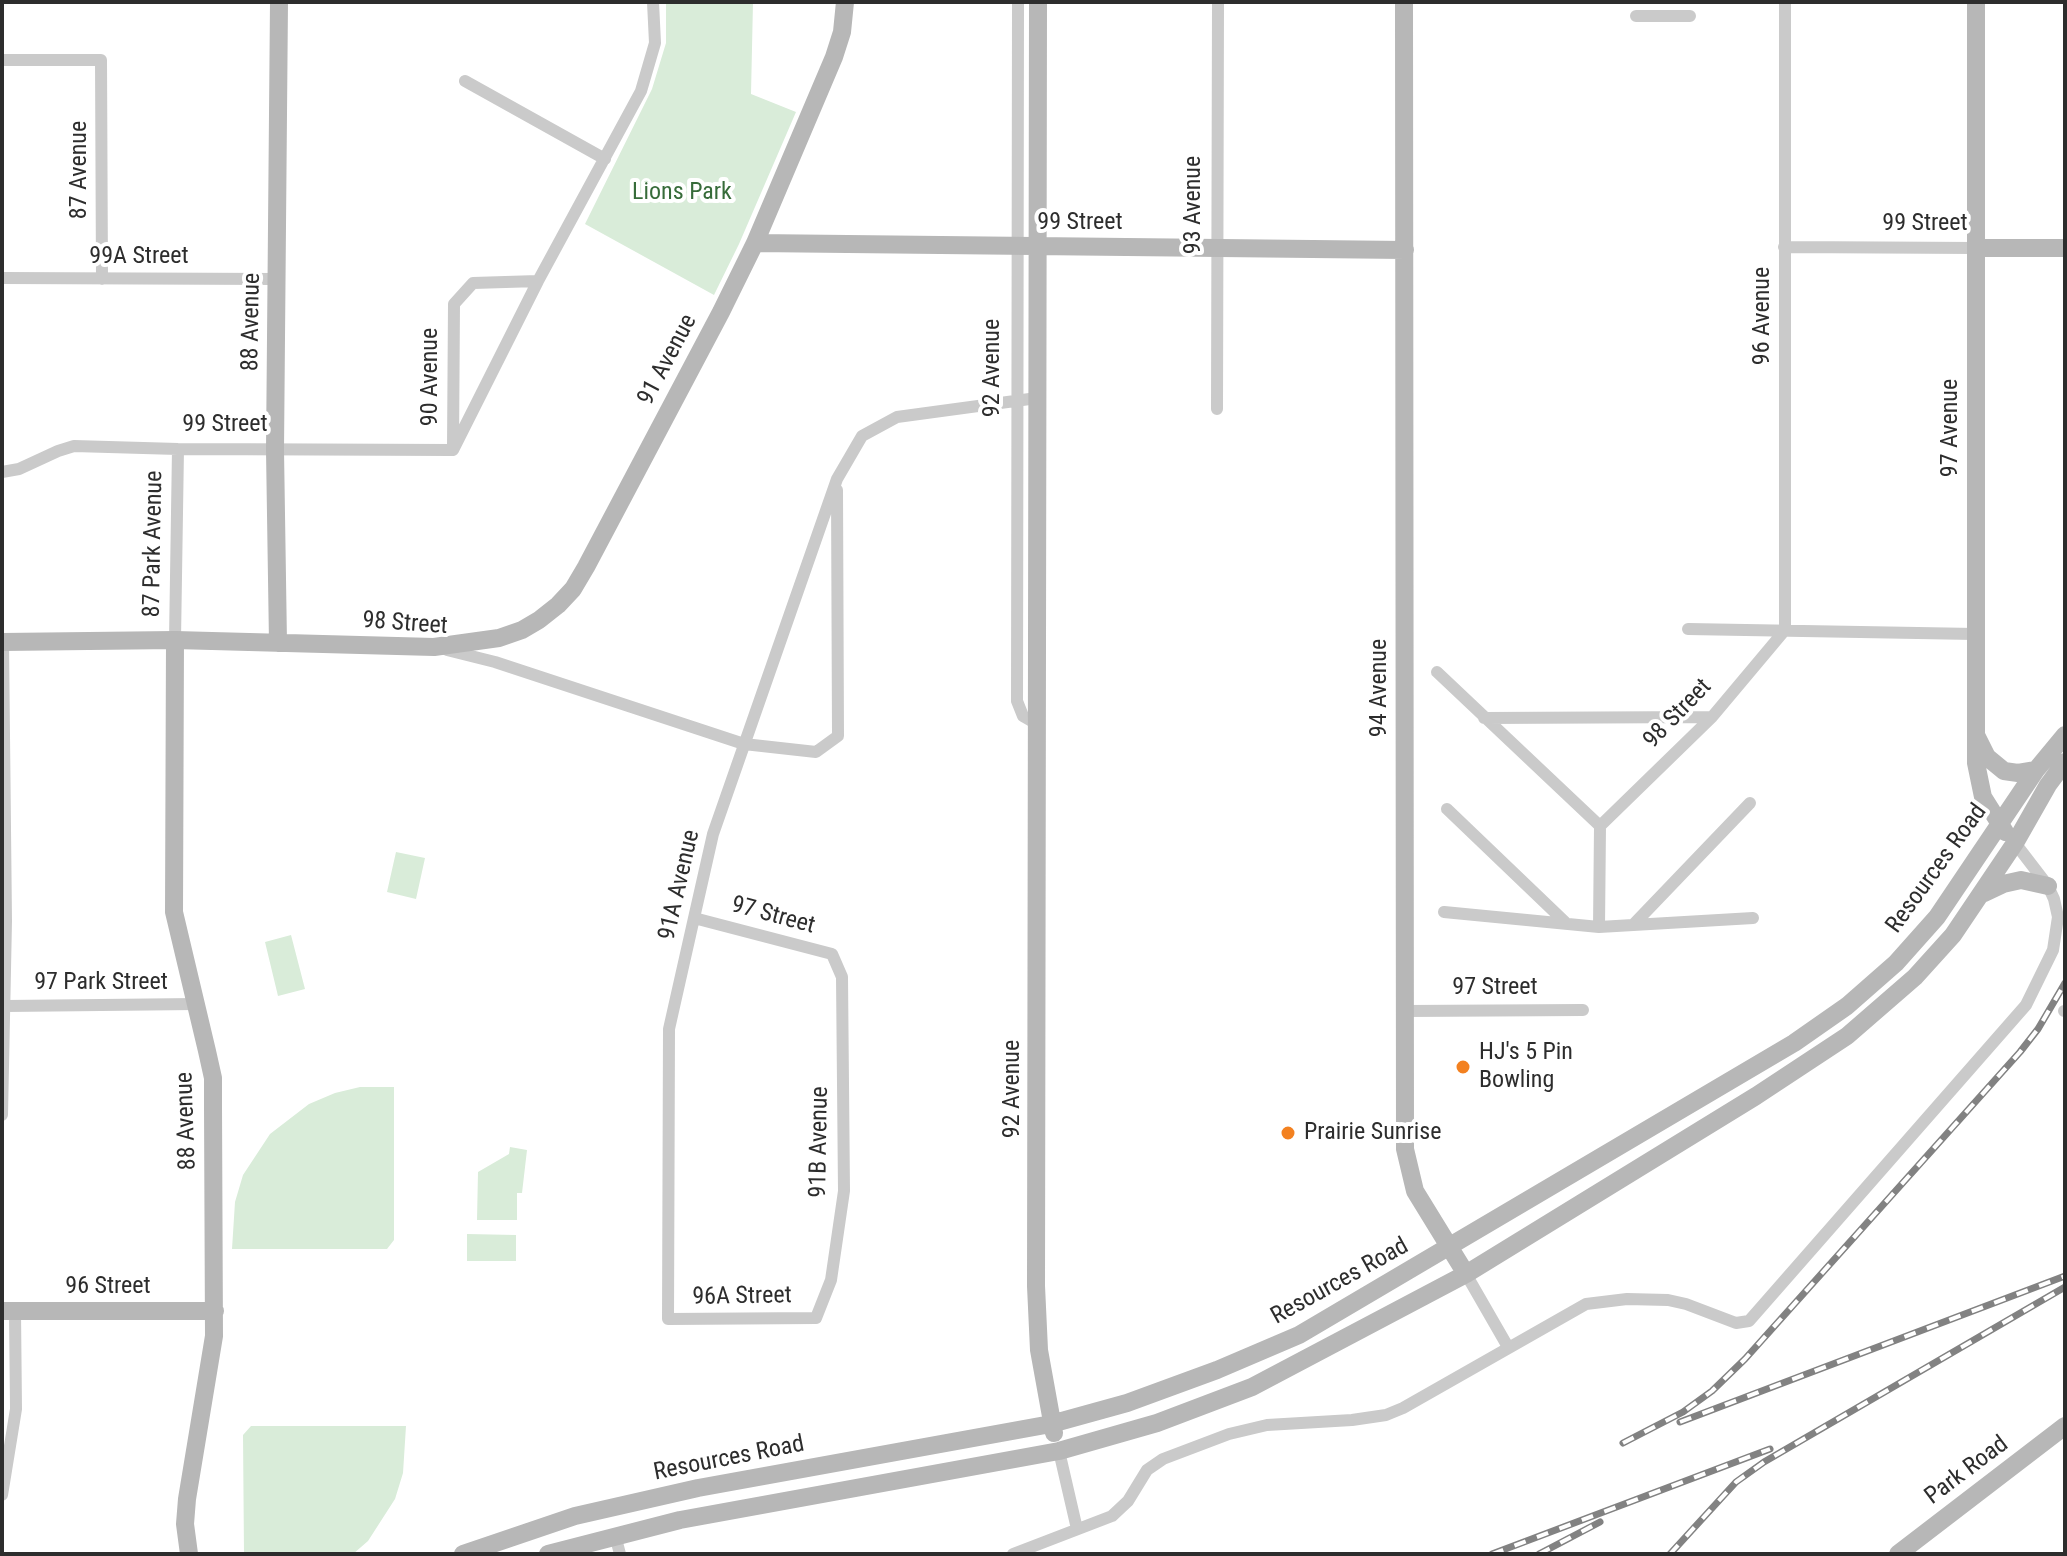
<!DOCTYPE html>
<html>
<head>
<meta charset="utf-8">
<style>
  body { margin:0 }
  #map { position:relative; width:2067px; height:1556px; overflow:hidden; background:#fff; font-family:"Roboto Condensed",sans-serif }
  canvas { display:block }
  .frame { position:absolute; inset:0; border:4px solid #2d2d2d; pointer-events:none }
</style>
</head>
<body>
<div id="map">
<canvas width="2067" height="1556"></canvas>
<div class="frame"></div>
</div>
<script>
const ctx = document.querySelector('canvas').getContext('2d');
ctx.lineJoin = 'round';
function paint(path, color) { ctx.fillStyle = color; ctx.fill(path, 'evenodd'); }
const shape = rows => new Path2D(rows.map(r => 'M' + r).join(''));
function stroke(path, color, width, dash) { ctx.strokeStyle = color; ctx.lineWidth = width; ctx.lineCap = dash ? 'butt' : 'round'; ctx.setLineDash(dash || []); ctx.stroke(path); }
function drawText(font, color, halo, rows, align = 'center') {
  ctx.font = font + ' "Roboto Condensed",sans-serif'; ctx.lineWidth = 8; ctx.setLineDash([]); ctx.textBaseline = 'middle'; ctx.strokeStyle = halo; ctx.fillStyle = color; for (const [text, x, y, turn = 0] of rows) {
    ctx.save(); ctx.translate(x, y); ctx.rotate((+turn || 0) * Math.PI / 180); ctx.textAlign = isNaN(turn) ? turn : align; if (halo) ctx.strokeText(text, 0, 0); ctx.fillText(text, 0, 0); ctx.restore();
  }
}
const green = shape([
  [666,2,753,2,751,94,796,112,739,244,714,295,585,224,652,89,666,43],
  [396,852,425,858,416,899,387,892],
  [291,935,305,989,278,996,265,942],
  [360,1087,394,1087,394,1240,387,1249,232,1249,235,1202,243,1175,270,1134,309,1104,335,1093],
  [510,1147,527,1150,522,1193,517,1193,517,1220,477,1220,478,1172,509,1154],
  [467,1234,516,1235,516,1261,467,1261],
  [251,1426,406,1426,403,1473,395,1499,368,1541,353,1554,244,1554,243,1435]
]);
const street = shape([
  [1018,2,1017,701,1023,716,1037,724],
  [1785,2,1785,630],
  [1636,16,1690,16],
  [2,60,101,60,102,279],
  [465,81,605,159],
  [1784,247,1976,248],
  [2,278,277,279],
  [1217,409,1218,2],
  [453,447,454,304,473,283,538,281],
  [453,450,538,281,641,91,655,43,653,2],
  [2,472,19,469,58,451,74,446,178,449,453,450],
  [1688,629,1975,634],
  [175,640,178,449],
  [447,650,495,662,744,744,816,752,838,736,837,490],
  [1437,672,1600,826,1599,927],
  [1484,718,1712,717],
  [1447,809,1565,922],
  [1600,826,1712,717,1785,630],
  [1444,912,1599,927,1753,918],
  [694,918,832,954,842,977,844,1191,831,1280,816,1318,668,1319,669,1029,694,918,713,834,837,479,862,436,897,417,1037,398],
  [1634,924,1750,803],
  [6,1006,196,1004],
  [1406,1011,1583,1010],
  [2064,1011,2065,1011],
  [2,1115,6,921,3,642],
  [1466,1274,1508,1347],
  [1059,1451,1077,1529],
  [2,1495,16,1409,15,1311],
  [615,1535,620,1554],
  [1013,1554,1112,1516,1128,1501,1147,1470,1163,1459,1229,1434,1267,1425,1352,1420,1386,1415,1403,1408,1586,1304,1627,1299,1668,1300,1686,1304,1736,1323,1749,1321,2026,1005,2053,950,2058,917,2054,899,2048,886,2015,843]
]);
const secondary = shape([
  [1038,2,1036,1286,1039,1350,1054,1433],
  [1404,2,1405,1149,1415,1191,1466,1274],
  [1976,2,1976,763,1983,797,2005,832],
  [755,243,1405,250],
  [1976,248,2065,248],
  [175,640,174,912,207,1051,213,1078,213,1107,214,1336,187,1499,185,1524,189,1554],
  [2,642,175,640,434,647,499,638,522,630,539,620,558,605,573,589,586,567,721,312,755,243,834,57,842,32,845,2],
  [278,643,275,450,279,2],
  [1977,737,1987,757,2004,771,2018,773,2036,770],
  [1984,893,2003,884,2021,880,2048,886],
  [2,1311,215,1311],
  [463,1554,575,1516,698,1488,1051,1424,1127,1403,1217,1370,1299,1335,1794,1043,1847,1006,1896,963,1937,917,2036,770,2065,735],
  [548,1554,680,1520,1059,1451,1157,1423,1252,1387,1466,1274,1756,1096,1847,1036,1915,977,1953,935,2015,843,2048,785,2065,762],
  [1898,1554,2065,1426]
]);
const rail = shape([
  [1680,1422,2065,1276],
  [1623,1443,1683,1412,1712,1391,1745,1359,2020,1052,2038,1029,2065,983],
  [1492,1554,1770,1449],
  [1539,1554,1600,1522],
  [1670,1554,1736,1482,1764,1462,2065,1287]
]);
const markers = [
  [1463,1067,8,"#f38120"],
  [1288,1133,8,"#f38120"]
];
const streetNames = [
  ["87 Avenue",80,170,-90],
  ["93 Avenue",1194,205,-90],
  ["99 Street",1080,223],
  ["99 Street",1925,224],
  ["99A Street",139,257],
  ["96 Avenue",1763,316,-90],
  ["88 Avenue",252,322,-89],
  ["91 Avenue",668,360,-62],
  ["92 Avenue",993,368,-90],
  ["90 Avenue",431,377,-90],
  ["99 Street",225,425],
  ["97 Avenue",1951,428,-90],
  ["87 Park Avenue",154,544,-89],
  ["98 Street",405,624,4],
  ["94 Avenue",1380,688,-90],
  ["98 Street",1678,714,-46],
  ["Resources Road",1937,869,-54],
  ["91A Avenue",680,885,-77],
  ["97 Street",773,916,15],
  ["97 Park Street",101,983],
  ["97 Street",1495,988],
  ["92 Avenue",1013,1089,-90],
  ["88 Avenue",187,1121,-92],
  ["91B Avenue",820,1142,-89],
  ["Resources Road",1340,1282,-29],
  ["96 Street",108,1287],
  ["96A Street",742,1297,-1],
  ["Resources Road",729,1459,-11],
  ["Park Road",1967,1471,-37]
];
const parkNames = [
  ["Lions Park",682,193]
];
const poiNames = [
  ["HJ's 5 Pin",1479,1053],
  ["Bowling",1479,1081],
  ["Prairie Sunrise",1304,1133]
];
paint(green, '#d9ecd9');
stroke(street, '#cacaca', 12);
stroke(secondary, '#b7b7b7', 18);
stroke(rail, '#828282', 7);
stroke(rail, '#fff', 4, [12]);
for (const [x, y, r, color] of markers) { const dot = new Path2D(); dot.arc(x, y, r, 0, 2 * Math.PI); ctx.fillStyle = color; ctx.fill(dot); stroke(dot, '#fff', 3); }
drawText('24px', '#2d2d2d', '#fff', streetNames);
drawText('24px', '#376c3a', '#fff', parkNames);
drawText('24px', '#2d2d2d', '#fff', poiNames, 'left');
</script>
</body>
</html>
